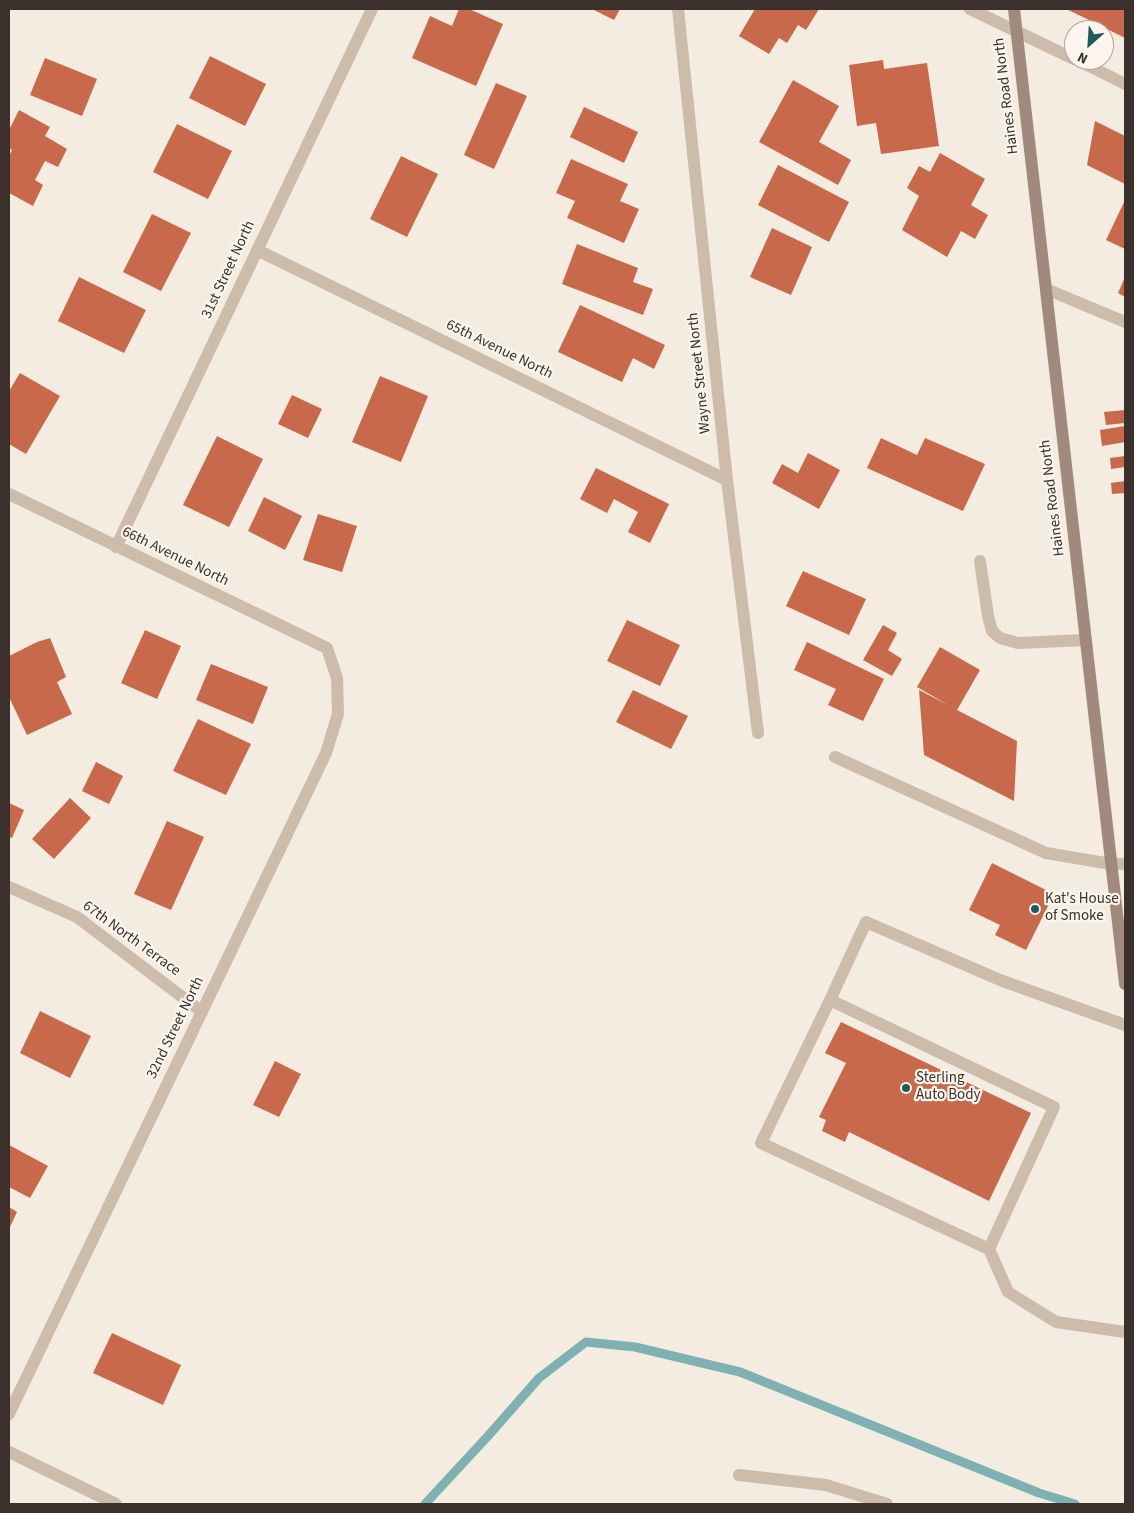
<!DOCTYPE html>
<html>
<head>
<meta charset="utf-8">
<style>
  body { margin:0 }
  #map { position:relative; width:1134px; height:1513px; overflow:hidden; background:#f4ebe1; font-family:"Source Sans 3",sans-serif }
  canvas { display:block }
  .frame { position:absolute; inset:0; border:10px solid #3b302b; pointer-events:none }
  .north { position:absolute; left:1064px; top:20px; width:50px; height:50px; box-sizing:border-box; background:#fbf5ee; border:1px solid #aea6a0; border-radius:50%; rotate:206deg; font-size:14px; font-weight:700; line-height:20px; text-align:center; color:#3b302b }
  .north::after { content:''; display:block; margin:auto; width:18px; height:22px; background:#1f5a5e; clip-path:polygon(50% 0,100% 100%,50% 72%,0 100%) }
</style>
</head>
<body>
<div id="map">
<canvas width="1134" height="1513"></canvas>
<div class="frame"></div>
<div class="north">N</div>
</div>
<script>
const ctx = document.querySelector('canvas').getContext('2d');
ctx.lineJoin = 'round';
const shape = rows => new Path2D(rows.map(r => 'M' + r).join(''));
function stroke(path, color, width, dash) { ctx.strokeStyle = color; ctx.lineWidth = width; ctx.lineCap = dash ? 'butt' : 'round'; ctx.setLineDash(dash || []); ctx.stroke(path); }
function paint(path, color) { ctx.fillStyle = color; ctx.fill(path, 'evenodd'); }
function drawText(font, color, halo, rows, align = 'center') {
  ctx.font = font + ' "Source Sans 3",sans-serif'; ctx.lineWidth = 4.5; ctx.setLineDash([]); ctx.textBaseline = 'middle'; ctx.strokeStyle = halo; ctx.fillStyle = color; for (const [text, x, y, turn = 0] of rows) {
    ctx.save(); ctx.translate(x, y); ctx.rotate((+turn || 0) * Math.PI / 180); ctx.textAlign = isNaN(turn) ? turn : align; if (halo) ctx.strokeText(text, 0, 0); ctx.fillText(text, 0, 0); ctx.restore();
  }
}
const stream = shape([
  [425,1504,488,1436,539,1378,586,1342,635,1347,740,1372,1039,1493,1075,1504]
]);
const building = shape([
  [459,9,469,9,503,24,476,86,412,58,430,16,452,26],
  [592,9,620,9,614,20],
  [755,9,819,9,806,30,798,25,787,43,779,38,769,54,739,36],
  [1066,9,1125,9,1125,38,1085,18],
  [210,56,266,84,245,126,189,98],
  [45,58,97,79,82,116,30,95],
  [883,60,884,69,927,63,939,146,881,154,876,123,857,126,849,65],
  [793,80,839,106,819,142,851,160,838,185,759,142],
  [496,83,527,96,494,169,464,155],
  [584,107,638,132,624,163,570,137],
  [19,110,50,127,45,136,67,149,58,167,45,161,35,180,43,185,33,206,9,193,9,156,12,150,9,148,9,130],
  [1095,121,1125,136,1125,184,1087,165],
  [177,124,232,151,208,199,153,172],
  [940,153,985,179,971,205,988,215,975,239,961,231,947,257,902,230,919,196,907,188,919,166,930,172],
  [401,156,438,174,407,237,370,219],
  [571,159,628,184,620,201,639,209,624,243,567,218,575,201,556,193],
  [778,165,849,202,829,242,758,205],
  [1125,200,1125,249,1106,240],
  [152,214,191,233,161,291,123,272],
  [772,228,812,247,791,295,750,277],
  [577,244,638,268,633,282,653,289,643,315,562,284],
  [79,277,146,310,124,353,58,321],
  [1125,277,1125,297,1118,293],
  [580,305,665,345,654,369,633,358,622,382,558,352],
  [20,373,60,396,26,454,9,444,9,391],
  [380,376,428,396,401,462,352,442],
  [292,395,322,409,308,438,278,424],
  [1125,410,1125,423,1106,425,1104,412],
  [1125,426,1125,442,1102,446,1100,430],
  [217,436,263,459,229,527,183,505],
  [881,438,917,455,925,438,985,464,963,511,867,468],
  [808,453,840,470,819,509,772,483,782,464,798,473],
  [1125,456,1125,467,1111,469,1110,458],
  [596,468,669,504,650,543,628,532,638,512,614,499,607,513,580,499],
  [1125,481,1125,493,1112,494,1111,483],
  [264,497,302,516,285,550,248,531],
  [318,514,357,526,342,572,303,560],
  [803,571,866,599,849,635,786,606],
  [627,620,680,645,660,686,607,661],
  [883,625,897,633,888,650,902,659,892,676,863,660],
  [145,630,181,646,157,699,121,683],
  [50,638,66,677,57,682,72,714,27,735,9,697,9,656,37,642],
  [807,642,884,679,863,721,828,705,836,689,794,670],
  [940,647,980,670,957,710,1017,741,1014,801,924,755,919,690,948,705,917,687],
  [211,664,268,687,253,724,196,700],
  [633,690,688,716,671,749,616,722],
  [198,719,251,744,226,795,173,771],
  [96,762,123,776,109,804,82,791],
  [70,798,91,818,54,859,32,839],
  [9,803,24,810,12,838,9,837],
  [167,821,204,837,171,910,134,894],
  [992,863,1054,894,1026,950,995,935,1000,925,969,910],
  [40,1011,91,1036,70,1078,20,1053],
  [841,1022,1031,1113,989,1201,849,1132,845,1142,822,1131,826,1120,819,1117,846,1063,825,1053],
  [275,1061,301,1074,279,1117,253,1105],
  [9,1145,48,1166,30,1198,9,1187],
  [9,1207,17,1212,9,1229],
  [112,1333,181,1365,163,1405,93,1373]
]);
const lane = shape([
  [1046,289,1125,322],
  [980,561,988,616,992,631,1000,638,1018,643,1086,640],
  [835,757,1046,853,1111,864,1125,864],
  [830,1000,761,1143,989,1249],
  [1125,1025,1000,980,866,922,830,1000,1054,1107,989,1249,1008,1292,1056,1322,1125,1332],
  [739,1475,826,1485,887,1504]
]);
const street = shape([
  [678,9,727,480,758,733],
  [970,9,1074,59],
  [1077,60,1125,84],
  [257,250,727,480],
  [9,494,327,648,337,678,338,714,326,753,9,1414],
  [116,547,372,9],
  [9,887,77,917,202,1012],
  [9,1452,116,1504]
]);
const secondary = shape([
  [1014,9,1125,984]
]);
const markers = [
  [1035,909,5,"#1f5a5e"],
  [906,1088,5,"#1f5a5e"]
];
const streetNames = [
  ["Haines Road North",1007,96,-97],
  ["31st Street North",229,270,-65],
  ["65th Avenue North",499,350,26],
  ["Wayne Street North",700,373,-96],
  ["Haines Road North",1053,498,-97],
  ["66th Avenue North",175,557,26],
  ["67th North Terrace",131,939,36],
  ["32nd Street North",176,1028,-64]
];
const poiNames = [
  ["Kat's House",1045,900],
  ["of Smoke",1045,917],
  ["Sterling",916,1079],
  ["Auto Body",916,1096]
];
stroke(stream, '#7fb0b2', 9);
paint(building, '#c8694b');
stroke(lane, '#cdbbac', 12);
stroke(street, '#cdbbac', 12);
stroke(secondary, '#a18a7d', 12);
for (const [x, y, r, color] of markers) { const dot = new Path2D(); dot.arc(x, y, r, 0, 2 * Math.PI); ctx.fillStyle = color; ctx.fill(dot); stroke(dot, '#fbf5ee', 2); }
drawText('15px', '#3b302b', '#fbf5ee', streetNames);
drawText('15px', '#3b302b', '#fbf5ee', poiNames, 'left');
</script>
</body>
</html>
